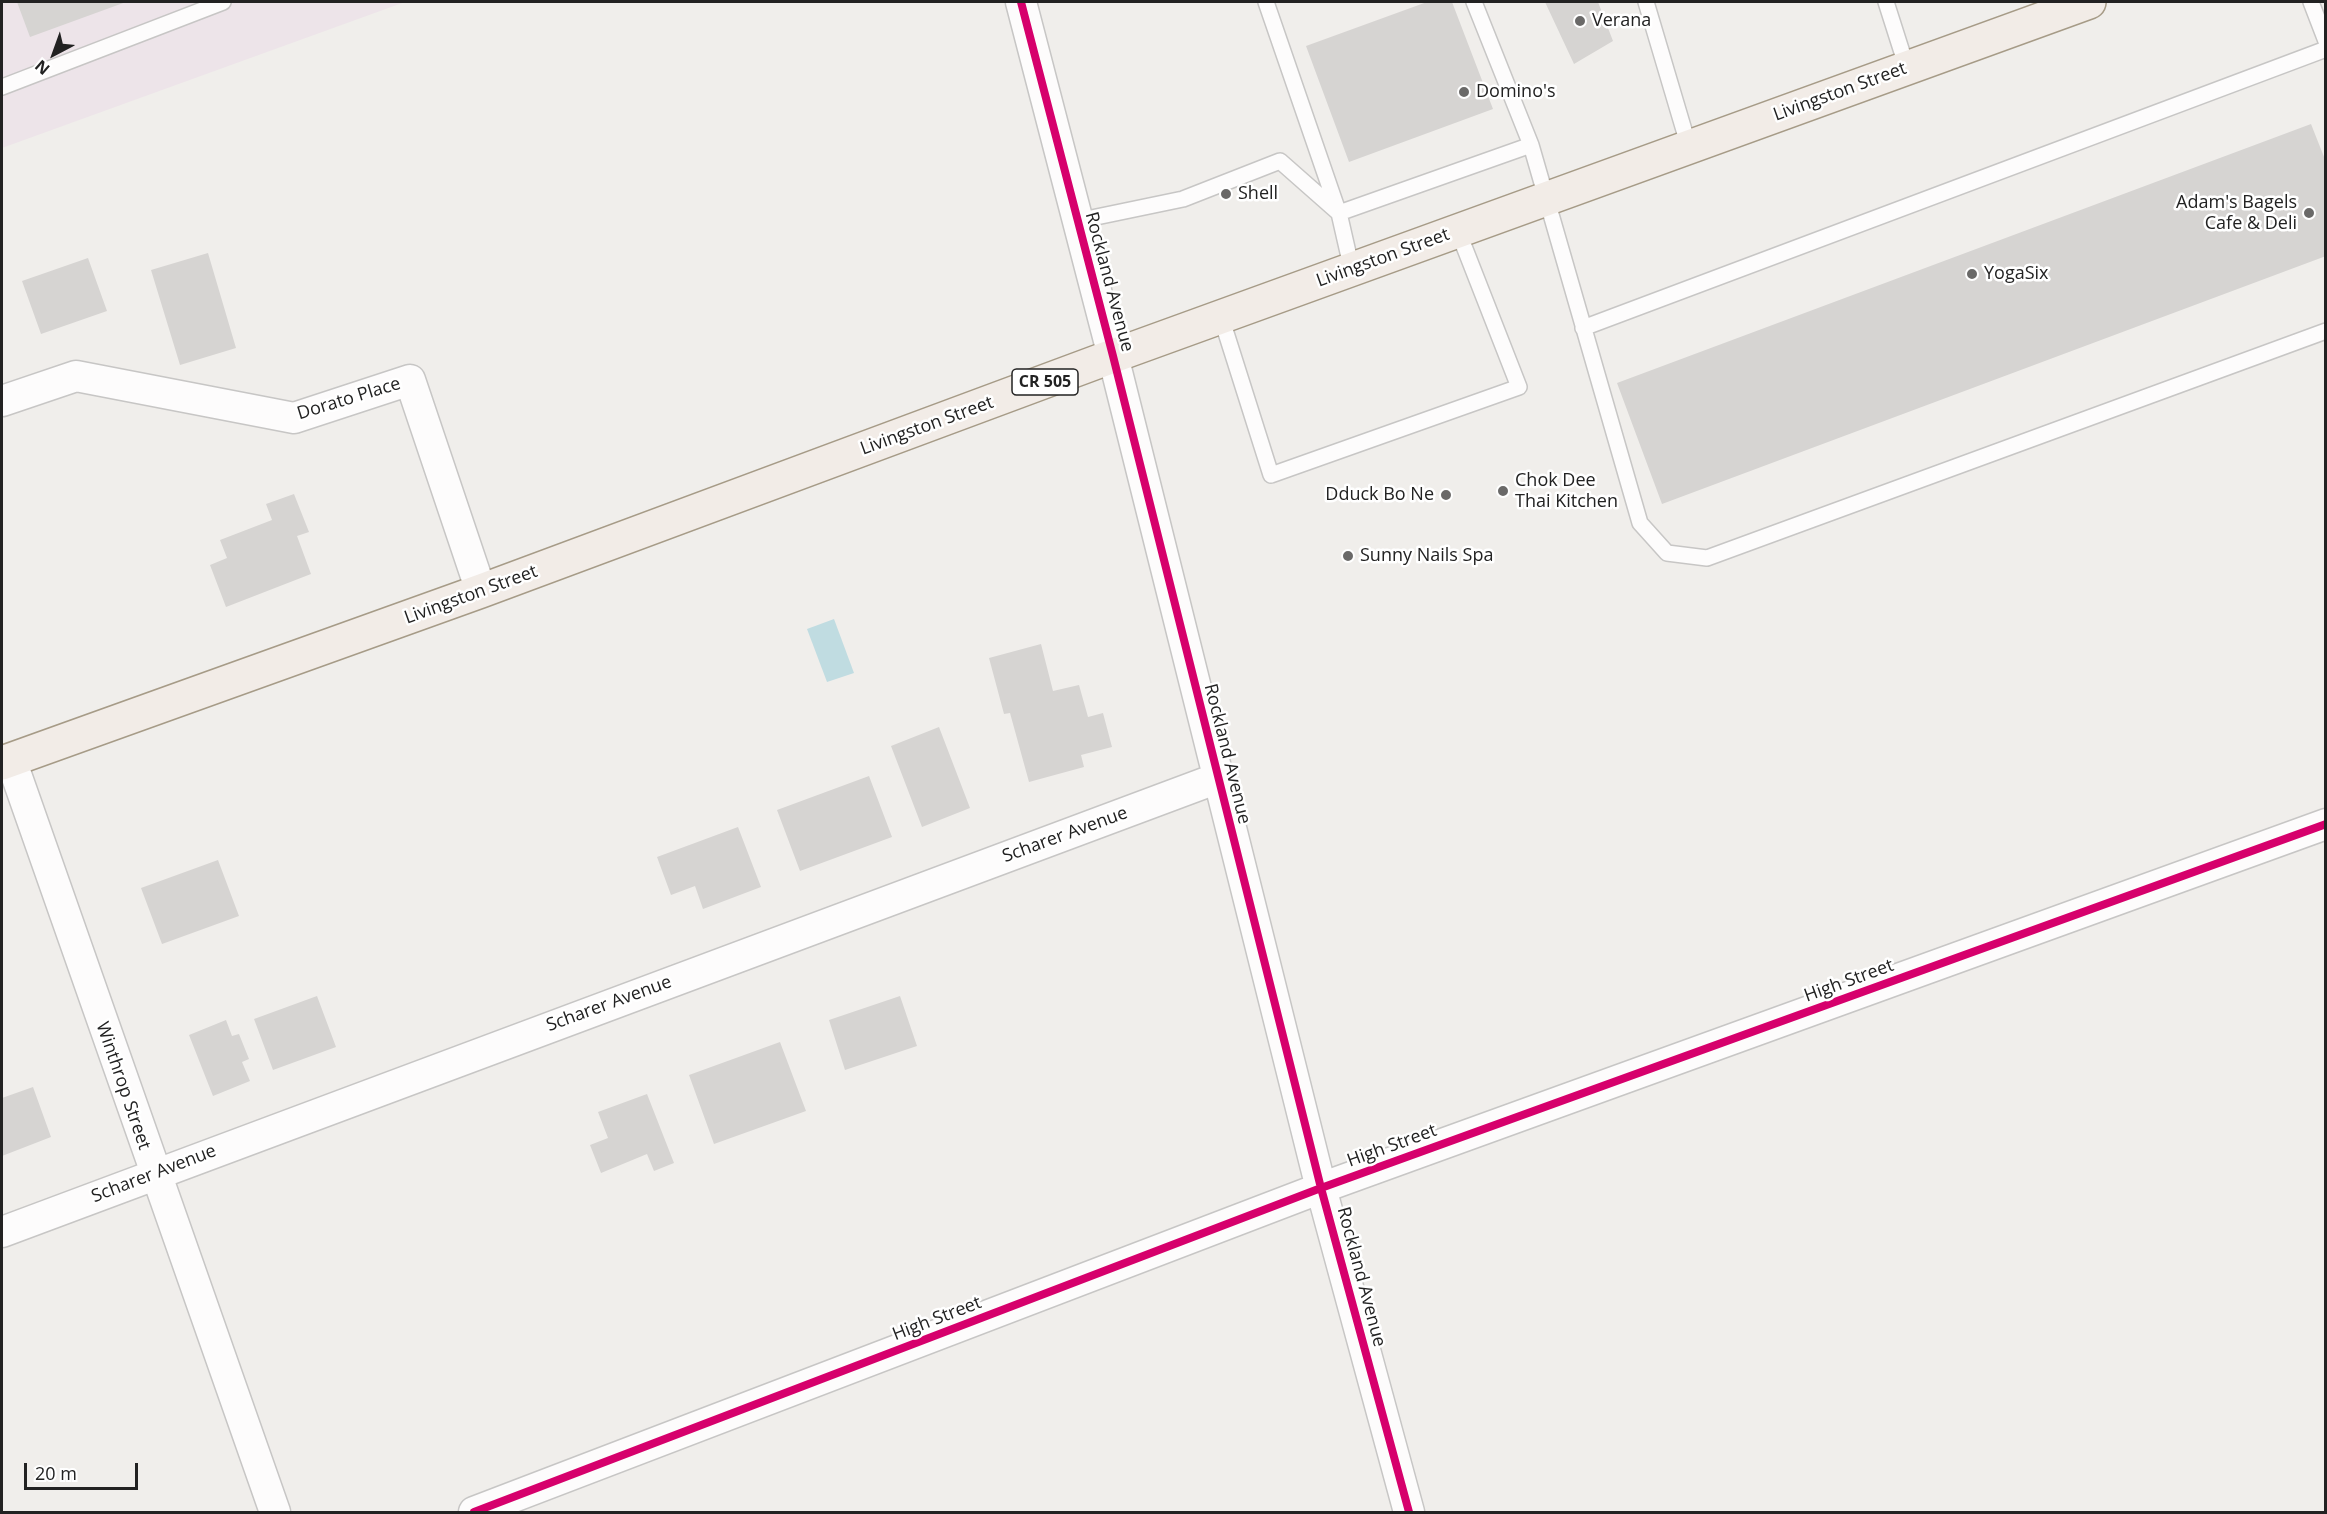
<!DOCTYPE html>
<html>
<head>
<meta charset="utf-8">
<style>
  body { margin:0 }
  #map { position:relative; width:2327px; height:1514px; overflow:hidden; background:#f0eeeb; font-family:"Open Sans",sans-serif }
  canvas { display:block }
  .frame { position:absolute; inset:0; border:3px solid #222; pointer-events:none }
  .north { position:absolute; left:24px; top:24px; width:60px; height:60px; -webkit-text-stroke:4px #fff; paint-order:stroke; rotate:221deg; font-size:16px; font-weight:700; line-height:24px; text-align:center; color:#222 }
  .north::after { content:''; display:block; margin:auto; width:21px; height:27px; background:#222; clip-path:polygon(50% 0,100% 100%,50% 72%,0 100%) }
  .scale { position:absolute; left:24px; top:1463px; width:114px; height:27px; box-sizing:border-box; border:3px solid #222; border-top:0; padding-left:8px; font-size:18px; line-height:21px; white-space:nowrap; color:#222; -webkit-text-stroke:4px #fff; paint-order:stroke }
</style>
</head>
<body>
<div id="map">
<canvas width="2327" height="1514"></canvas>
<div class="frame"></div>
<div class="north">N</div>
<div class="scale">20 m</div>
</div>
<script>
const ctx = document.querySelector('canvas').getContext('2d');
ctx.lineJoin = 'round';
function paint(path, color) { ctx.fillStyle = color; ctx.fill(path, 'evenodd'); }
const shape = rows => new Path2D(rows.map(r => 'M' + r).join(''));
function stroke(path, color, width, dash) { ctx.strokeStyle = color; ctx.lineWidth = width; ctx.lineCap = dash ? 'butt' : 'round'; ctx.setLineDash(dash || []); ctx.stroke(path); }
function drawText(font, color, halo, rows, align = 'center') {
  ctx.font = font + ' "Open Sans",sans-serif'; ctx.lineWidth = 5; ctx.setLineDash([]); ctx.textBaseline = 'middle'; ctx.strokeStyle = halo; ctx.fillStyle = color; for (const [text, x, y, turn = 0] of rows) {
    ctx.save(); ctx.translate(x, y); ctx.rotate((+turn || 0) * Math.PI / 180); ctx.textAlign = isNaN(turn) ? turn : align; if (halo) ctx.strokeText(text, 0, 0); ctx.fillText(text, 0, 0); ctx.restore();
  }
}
const industrial = shape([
  [2,2,405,2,2,148]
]);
const water = shape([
  [834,619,854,673,827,682,807,629]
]);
const building = shape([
  [17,2,126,2,30,37],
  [1427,2,1452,2,1493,109,1349,162,1306,46],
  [1545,2,1598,2,1613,41,1574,64],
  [2311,124,2326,162,2326,256,1662,504,1617,383],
  [208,253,236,348,180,365,151,270],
  [88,258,107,311,41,334,22,281],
  [294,494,309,532,297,536,311,574,226,607,210,565,227,558,220,540,272,520,266,504],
  [1041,644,1053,691,1079,685,1088,717,1103,713,1112,747,1081,755,1084,767,1029,782,1010,713,1004,714,989,658],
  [939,727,970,808,922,827,891,746],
  [869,776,892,837,800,871,777,810],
  [738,827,761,887,703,909,695,886,671,895,657,857],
  [218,860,239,916,162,944,141,888],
  [317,996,336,1047,273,1070,254,1019],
  [900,996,917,1046,845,1070,829,1020],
  [226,1020,232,1036,239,1034,249,1059,242,1062,250,1081,213,1096,189,1035],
  [780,1042,806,1111,714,1144,689,1075],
  [33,1087,51,1137,2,1156,2,1098],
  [647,1094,674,1163,654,1171,647,1154,601,1173,590,1145,608,1138,598,1112]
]);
const service = shape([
  [1266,2,1338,211],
  [1474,2,1531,145],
  [1646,2,1689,147],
  [1886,2,1907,68],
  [2311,2,2326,41],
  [2,87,223,2],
  [1077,221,1183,199,1280,161,1339,213],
  [1352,270,1339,213,1531,145,1640,523,1667,553,1707,558,2326,331],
  [1221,317,1271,475,1519,387,1458,231],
  [1583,328,2326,49]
]);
const minor = shape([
  [1021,2,1113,356,1321,1188,1409,1512],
  [2,401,76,376,294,418,410,380,481,591],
  [11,760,275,1512],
  [2,1232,1218,778],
  [474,1512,1321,1188,2326,824]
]);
const primary = shape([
  [2,763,481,591,1113,356,2089,2]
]);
const cycleway = shape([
  [1021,2,1113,356,1321,1188,1409,1512],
  [474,1512,1321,1188,2326,824]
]);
const markers = [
  [1580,21,6,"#6a6968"],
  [1464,92,6,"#6a6968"],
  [1226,194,6,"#6a6968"],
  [2309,213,6,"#6a6968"],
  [1972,274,6,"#6a6968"],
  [1503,491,6,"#6a6968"],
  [1446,495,6,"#6a6968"],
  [1348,556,6,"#6a6968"]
];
const shields = [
  [1045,382,66]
];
const shieldNames = [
  ["CR 505",1045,382]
];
const poiNames = [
  ["Verana",1592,21],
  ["Domino's",1476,92],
  ["Shell",1238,194],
  ["Adam's Bagels",2297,203,"right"],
  ["Cafe & Deli",2297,224,"right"],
  ["YogaSix",1984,274],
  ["Chok Dee",1515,481],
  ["Thai Kitchen",1515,502],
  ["Dduck Bo Ne",1434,495,"right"],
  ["Sunny Nails Spa",1360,556]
];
const streetNames = [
  ["Livingston Street",1840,92,-20],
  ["Livingston Street",1383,258,-20],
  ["Rockland Avenue",1109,282,75],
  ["Dorato Place",349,399,-17],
  ["Livingston Street",927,426,-20],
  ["Livingston Street",471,595,-20],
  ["Rockland Avenue",1227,754,76],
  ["Scharer Avenue",1065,835,-20],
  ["High Street",1849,981,-20],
  ["Scharer Avenue",609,1004,-20],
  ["Winthrop Street",123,1086,71],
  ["High Street",1392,1146,-20],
  ["Scharer Avenue",154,1174,-21],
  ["Rockland Avenue",1361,1277,75],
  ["High Street",937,1319,-21]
];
paint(industrial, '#ede4e9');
paint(water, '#c0dce1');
paint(building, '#d6d4d2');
stroke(service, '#c7c6c5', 18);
stroke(minor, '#c7c6c5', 33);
stroke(primary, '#a69b87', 36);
stroke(service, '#fdfcfc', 15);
stroke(minor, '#fdfcfc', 30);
stroke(primary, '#f2ece7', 33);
stroke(cycleway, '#d6006c', 8);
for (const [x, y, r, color] of markers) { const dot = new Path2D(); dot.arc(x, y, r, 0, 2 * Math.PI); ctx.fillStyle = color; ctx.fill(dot); stroke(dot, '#fff', 2); }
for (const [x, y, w] of shields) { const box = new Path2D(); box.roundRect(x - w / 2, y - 13, w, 26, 4.5); ctx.fillStyle = '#fff'; ctx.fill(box); stroke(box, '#222', 1.5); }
drawText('bold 16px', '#222', null, shieldNames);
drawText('18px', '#222', '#fff', poiNames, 'left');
drawText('18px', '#222', '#fff', streetNames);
</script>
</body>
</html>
